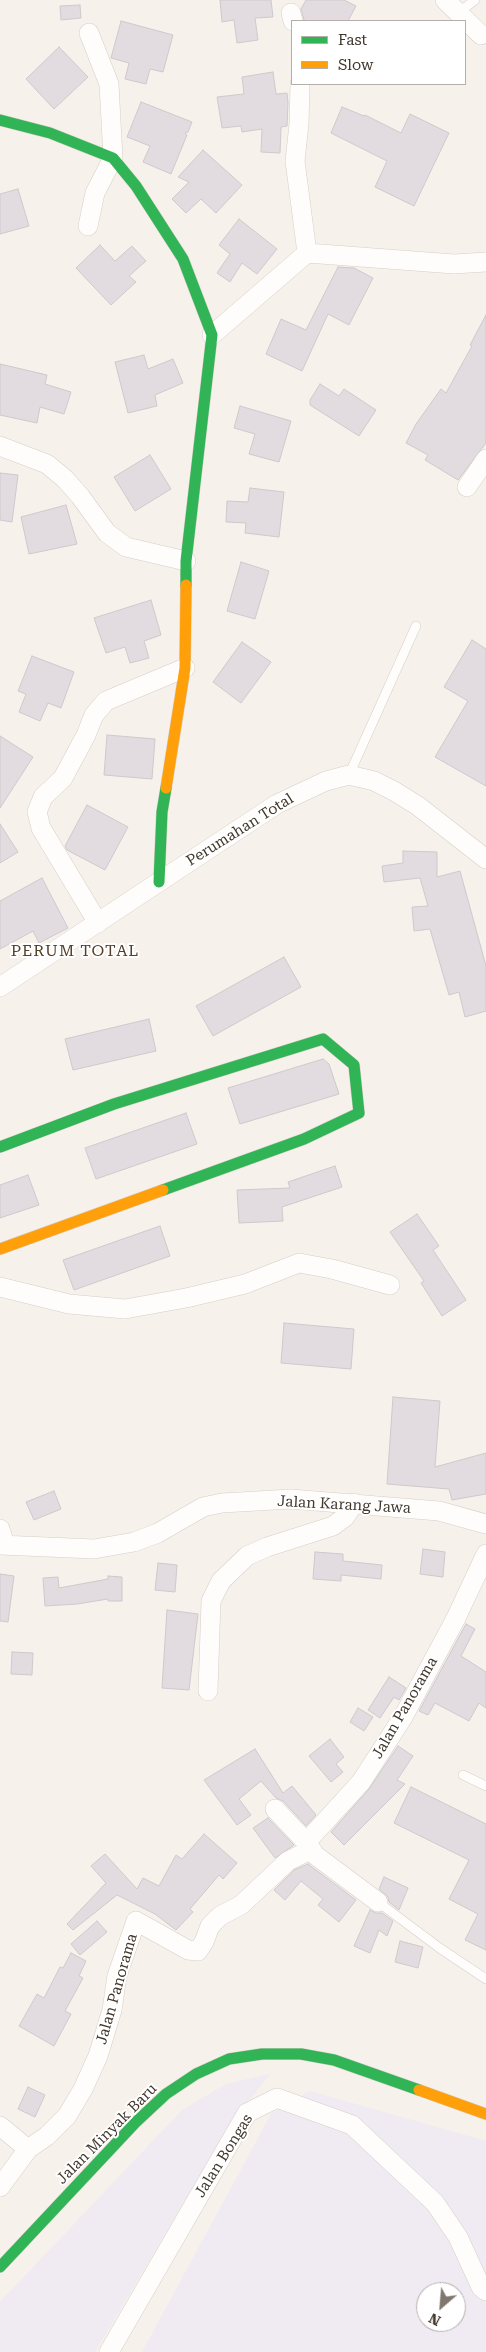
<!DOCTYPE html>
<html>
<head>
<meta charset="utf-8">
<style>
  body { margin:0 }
  #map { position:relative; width:486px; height:2352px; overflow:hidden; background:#f6f1eb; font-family:"Roboto Serif",serif }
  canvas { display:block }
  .legend { position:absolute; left:291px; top:20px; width:175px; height:65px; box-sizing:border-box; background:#fff; border:1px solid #b3afab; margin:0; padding:6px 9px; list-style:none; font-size:15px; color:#41372c }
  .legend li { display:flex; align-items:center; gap:10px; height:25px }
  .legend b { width:25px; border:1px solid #b3afab }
  .north { position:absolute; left:416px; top:2282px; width:50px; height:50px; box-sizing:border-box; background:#fff; border:1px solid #b3afab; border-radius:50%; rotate:207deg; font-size:14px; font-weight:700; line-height:20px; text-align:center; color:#41372c }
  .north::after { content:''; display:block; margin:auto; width:18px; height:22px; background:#80786f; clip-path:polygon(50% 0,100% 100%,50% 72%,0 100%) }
</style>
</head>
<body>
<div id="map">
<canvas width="486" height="2352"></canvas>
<ul class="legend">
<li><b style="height:6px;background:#30b455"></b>Fast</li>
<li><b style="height:6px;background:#ff9f0a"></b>Slow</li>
</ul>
<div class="north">N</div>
</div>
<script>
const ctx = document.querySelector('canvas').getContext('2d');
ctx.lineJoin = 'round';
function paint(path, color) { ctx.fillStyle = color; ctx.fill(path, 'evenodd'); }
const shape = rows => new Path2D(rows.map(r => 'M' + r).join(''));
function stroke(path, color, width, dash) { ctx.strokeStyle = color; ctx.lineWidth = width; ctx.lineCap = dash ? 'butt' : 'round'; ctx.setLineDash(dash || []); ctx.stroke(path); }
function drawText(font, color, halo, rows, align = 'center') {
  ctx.font = font + ' "Roboto Serif",serif'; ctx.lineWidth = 4; ctx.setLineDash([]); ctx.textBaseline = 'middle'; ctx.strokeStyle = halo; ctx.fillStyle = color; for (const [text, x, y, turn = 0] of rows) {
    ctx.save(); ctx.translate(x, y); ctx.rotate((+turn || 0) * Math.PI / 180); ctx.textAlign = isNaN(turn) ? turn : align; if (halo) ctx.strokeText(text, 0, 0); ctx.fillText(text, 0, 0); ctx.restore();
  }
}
const industrial = shape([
  [270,2074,230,2124,95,2352,0,2352,0,2302,182,2110,226,2084],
  [310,2091,486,2141,486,2352,142,2352,271,2114],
  [426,2292,456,2292,456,2322,426,2322]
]);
const building = shape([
  [220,0,271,0,273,17,255,18,258,40,237,43,234,20,222,22,220,0],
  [306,0,344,0,356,6,348,21,306,21,304,20,301,9,306,0],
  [80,5,81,18,61,20,60,6,80,5],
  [121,21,173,35,163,72,150,69,146,84,125,79,129,63,111,58,121,21],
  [59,47,88,77,54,109,26,79,59,47],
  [273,72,276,94,287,93,288,103,287,126,281,127,280,153,261,152,262,129,242,132,241,126,222,128,217,97,244,94,242,77,273,72],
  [141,102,192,122,188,132,185,133,187,135,171,174,143,162,150,146,127,137,141,102],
  [342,107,364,116,365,115,401,133,410,114,449,133,414,206,375,187,387,161,331,133,342,107],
  [203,150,242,185,216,213,201,199,186,213,172,199,189,182,178,177,203,150],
  [18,189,29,226,0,234,0,194,18,189],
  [239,219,277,249,257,274,242,263,230,282,217,273,230,254,219,245,239,219],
  [100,245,115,261,132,246,146,261,129,276,136,282,111,305,76,268,100,245],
  [338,267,354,268,373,278,349,325,328,314,302,371,266,354,281,319,306,330,338,267],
  [486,315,486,443,458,480,425,460,428,455,406,443,416,424,441,389,446,393,472,346,470,345,486,315],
  [144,355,148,369,173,359,183,383,155,395,157,406,128,413,115,362,144,355],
  [0,364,47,375,45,384,71,392,64,414,40,407,37,423,0,415,0,364],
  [320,384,339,396,344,389,376,410,359,436,310,405,310,400,320,384],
  [240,406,291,421,279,462,249,454,255,434,234,428,240,406],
  [150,455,171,489,135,511,114,477,150,455],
  [0,473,18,475,12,522,0,520,0,473],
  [250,488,284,492,279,537,245,533,246,523,226,522,227,501,248,502,250,488],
  [66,505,77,544,29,554,21,517,66,505],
  [241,562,269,571,255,619,227,611,241,562],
  [151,600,161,635,144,641,149,658,130,663,125,647,106,653,94,618,151,600],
  [472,640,486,649,486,786,435,757,468,701,444,687,472,640],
  [242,642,271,662,241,703,213,682,242,642],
  [32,656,74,672,61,708,48,703,40,721,19,712,26,694,18,691,32,656],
  [107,735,155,739,152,779,104,775,107,735],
  [0,736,33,757,0,808,0,736],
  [87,805,128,827,105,870,67,850,65,846,87,805],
  [0,824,18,852,0,863,0,824],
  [403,851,437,852,437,877,460,871,486,966,486,1011,465,1017,459,992,449,995,430,929,414,931,412,907,428,906,420,878,384,882,382,866,403,863,403,851],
  [42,878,68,928,39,943,33,931,0,949,0,901,42,878],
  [284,957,301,987,213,1036,196,1006,284,957],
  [149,1019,156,1051,73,1070,65,1039,149,1019],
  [323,1059,329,1064,339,1094,240,1124,228,1088,323,1059],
  [186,1113,197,1144,96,1179,85,1148,186,1113],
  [335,1166,342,1187,282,1207,283,1221,239,1223,237,1190,290,1188,288,1182,335,1166],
  [28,1175,39,1205,0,1218,0,1185,28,1175],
  [417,1214,439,1246,433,1250,466,1300,442,1316,421,1283,424,1281,390,1232,417,1214],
  [160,1226,170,1256,74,1290,63,1260,160,1226],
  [284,1323,354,1329,351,1369,281,1363,284,1323],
  [393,1397,440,1401,435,1467,486,1453,486,1494,452,1500,449,1489,387,1484,393,1397],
  [54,1491,61,1509,34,1520,26,1502,54,1491],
  [423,1549,445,1552,443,1577,420,1574,423,1549],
  [315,1552,343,1554,343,1561,382,1565,381,1579,341,1575,341,1581,313,1579,315,1552],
  [158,1563,177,1565,175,1592,155,1590,158,1563],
  [0,1574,14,1576,8,1622,0,1621,0,1574],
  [108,1576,122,1577,122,1601,108,1601,108,1599,77,1604,45,1606,43,1578,58,1577,59,1588,108,1579,108,1576],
  [167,1610,198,1614,189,1690,162,1688,167,1610],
  [466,1624,475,1629,461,1656,486,1672,486,1708,479,1703,469,1721,435,1703,428,1715,419,1711,466,1624],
  [12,1652,33,1653,32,1675,11,1674,12,1652],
  [389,1677,406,1688,399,1700,394,1697,380,1718,368,1710,389,1677],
  [358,1708,373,1717,364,1731,350,1722,358,1708],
  [330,1739,344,1757,336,1764,343,1772,331,1782,309,1756,330,1739],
  [398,1746,413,1756,397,1780,405,1784,344,1845,331,1832,369,1789,398,1746],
  [255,1749,283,1793,292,1786,316,1815,306,1826,283,1801,276,1798,261,1781,239,1799,251,1815,237,1825,204,1780,255,1749],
  [411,1787,486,1824,486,1950,465,1940,478,1914,449,1899,469,1860,394,1823,411,1787],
  [268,1818,294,1845,275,1858,253,1828,268,1818],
  [204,1834,237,1863,223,1879,219,1875,190,1909,193,1912,176,1930,155,1914,117,1895,73,1930,67,1924,106,1883,91,1866,105,1854,137,1889,143,1878,159,1886,176,1855,182,1859,204,1834],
  [308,1864,356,1900,339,1922,318,1905,323,1899,301,1881,285,1900,274,1890,294,1870,308,1864],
  [384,1877,408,1888,399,1910,389,1902,388,1897,379,1889,384,1877],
  [370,1910,376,1913,382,1913,393,1921,387,1936,379,1930,370,1953,354,1946,370,1910],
  [97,1921,107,1932,80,1955,71,1944,97,1921],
  [400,1941,423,1947,418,1968,395,1962,400,1941],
  [71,1953,86,1961,79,1976,83,1978,65,2011,71,2014,54,2046,19,2026,37,1994,44,1998,60,1967,63,1968,71,1953],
  [28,2087,45,2095,35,2117,18,2109,28,2087]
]);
const lane = shape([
  [458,13,475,0],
  [349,775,416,626],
  [463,1775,486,1786],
  [378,1902,441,1949,486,1979]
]);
const street = shape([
  [445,0,481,35],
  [291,13,293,21],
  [88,226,95,193,113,158,109,84,89,33],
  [307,253,454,264,486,262],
  [212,335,307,253,295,161,299,124,300,84],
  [0,446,47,464,65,479,80,496,107,533,126,547,186,561],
  [467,487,486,459],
  [98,923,41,828,37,812,43,797,63,778,86,735,94,715,106,701,185,668],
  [0,987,277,804,326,781,349,775,374,781,394,791,418,806,486,859],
  [0,1287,69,1304,125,1309,186,1298,245,1284,299,1263,332,1269,390,1285],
  [0,1529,5,1545],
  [0,1545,94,1549,134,1542,158,1533,203,1507,222,1503,291,1499,439,1511,486,1524],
  [208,1691,211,1601,221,1581,247,1556,267,1547,333,1526,345,1517,354,1503],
  [275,1809,308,1844],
  [378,1902,315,1855,308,1844,310,1838,361,1782,403,1717,456,1618,486,1554],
  [0,2126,28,2149],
  [0,2187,28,2149,47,2136,67,2116,83,2089,98,2056,112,2010,117,1976,136,1921,188,1950,198,1951,204,1942,210,1926,220,1916,241,1905,288,1861,310,1850],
  [109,2352,247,2113,277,2098,352,2125,435,2203,458,2237,481,2287,486,2291]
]);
const fast = shape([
  [0,120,50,133,113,158,136,186,183,259,212,335,186,561,186,585],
  [159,882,162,812,166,788],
  [0,1147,114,1104,323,1039,354,1065,359,1113,304,1139,163,1190],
  [0,2267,136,2122,166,2094,196,2074,229,2059,262,2054,301,2054,334,2060,419,2090]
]);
const slow = shape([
  [166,788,185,668,186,585],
  [0,1249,163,1190],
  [419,2090,486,2114]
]);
const streetNames = [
  ["Perumahan Total",240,830,-32],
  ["Jalan Karang Jawa",344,1505,3],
  ["Jalan Panorama",405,1708,-60],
  ["Jalan Panorama",117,1989,-74],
  ["Jalan Minyak Baru",107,2134,-45],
  ["Jalan Bongas",224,2156,-58]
];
const neighbourhoodNames = [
  ["PERUM TOTAL",75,951]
];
paint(industrial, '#f0eaf3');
paint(building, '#e2dce0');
stroke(building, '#cdc9cc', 1);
stroke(lane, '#d6cec7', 10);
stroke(street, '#d6cec7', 20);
stroke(fast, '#d6cec7', 12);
stroke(slow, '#d6cec7', 12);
stroke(lane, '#fefdfc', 9);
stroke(street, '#fefdfc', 19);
stroke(fast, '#30b455', 11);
stroke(slow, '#ff9f0a', 11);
drawText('15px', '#41372c', '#fff', streetNames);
ctx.letterSpacing = '1px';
drawText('16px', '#55402a', '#fff', neighbourhoodNames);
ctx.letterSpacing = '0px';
</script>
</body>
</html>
